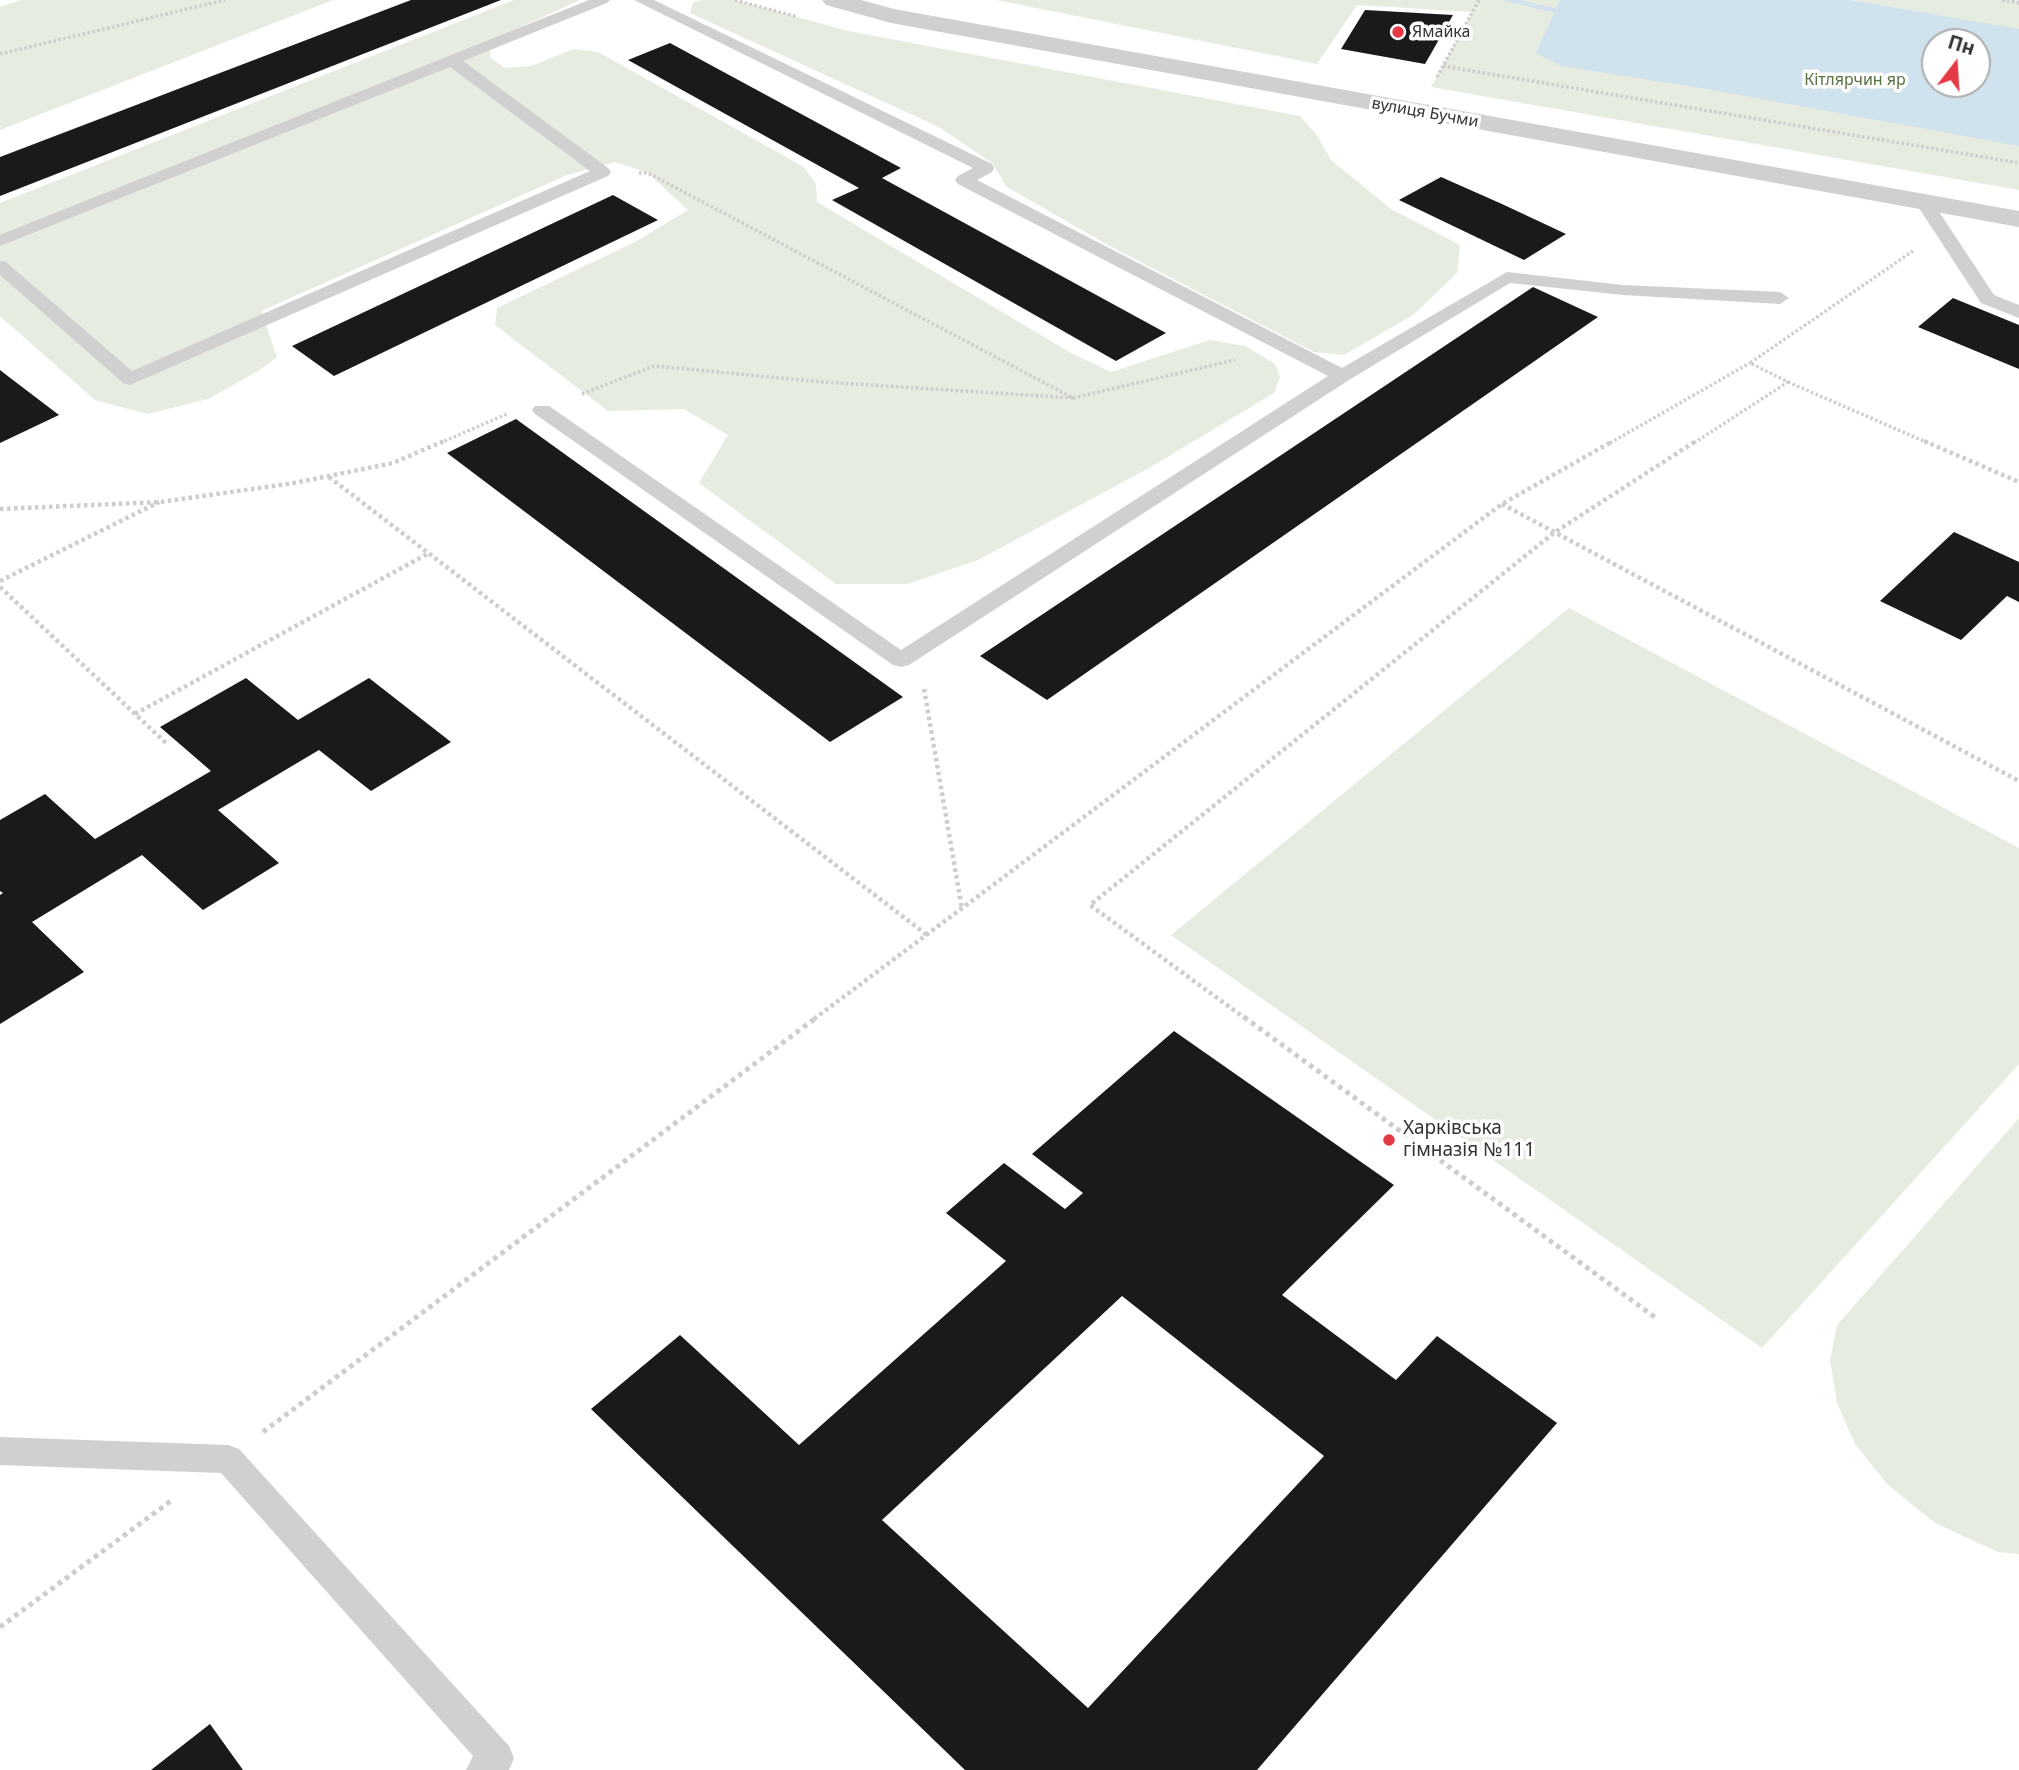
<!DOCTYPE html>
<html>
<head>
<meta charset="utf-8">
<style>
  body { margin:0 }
  #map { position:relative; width:2019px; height:1770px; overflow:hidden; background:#fff; font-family:"Noto Sans",sans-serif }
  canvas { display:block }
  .north { position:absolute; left:1921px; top:28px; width:70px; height:70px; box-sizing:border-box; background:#fff; border:2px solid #adadad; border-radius:50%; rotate:17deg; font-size:19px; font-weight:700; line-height:28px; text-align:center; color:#333 }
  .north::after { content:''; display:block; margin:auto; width:24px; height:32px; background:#e63946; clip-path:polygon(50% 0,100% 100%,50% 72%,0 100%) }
</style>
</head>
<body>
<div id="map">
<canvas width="2019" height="1770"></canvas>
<div class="north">Пн</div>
</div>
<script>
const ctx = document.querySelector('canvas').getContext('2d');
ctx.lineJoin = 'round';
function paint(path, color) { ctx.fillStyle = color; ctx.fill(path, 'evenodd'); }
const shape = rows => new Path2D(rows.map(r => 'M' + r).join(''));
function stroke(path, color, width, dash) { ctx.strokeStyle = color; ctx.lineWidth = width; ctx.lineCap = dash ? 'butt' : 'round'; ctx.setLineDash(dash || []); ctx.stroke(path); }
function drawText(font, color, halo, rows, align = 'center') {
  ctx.font = font + ' "Noto Sans",sans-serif'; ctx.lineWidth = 7; ctx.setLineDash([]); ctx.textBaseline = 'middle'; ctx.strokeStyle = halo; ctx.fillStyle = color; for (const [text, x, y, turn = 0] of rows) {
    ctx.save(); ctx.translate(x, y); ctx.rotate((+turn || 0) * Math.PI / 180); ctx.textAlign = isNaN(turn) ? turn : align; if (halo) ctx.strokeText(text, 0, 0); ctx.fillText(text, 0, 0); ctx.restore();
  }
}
const green = shape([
  [21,0,333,0,0,130,0,7],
  [514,0,580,0,488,42,491,58,505,68,531,66,574,49,598,52,804,167,816,184,817,202,1071,353,1111,372,1210,340,1245,346,1275,364,1280,377,1274,393,1149,468,978,560,907,584,836,584,699,483,728,435,684,409,608,411,495,325,497,308,637,241,688,210,648,173,615,162,567,175,261,311,277,357,258,371,208,399,147,414,95,400,0,316,0,203],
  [704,0,735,0,848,31,1300,116,1316,134,1331,160,1391,209,1460,245,1457,273,1413,315,1344,355,1314,352,1106,244,1007,187,992,163,939,127,690,13,693,2],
  [996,0,2019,0,2019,190,1431,87,1472,12,1357,5,1317,64],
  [1935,42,1977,42,1977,84,1935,84],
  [1569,608,2019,848,2019,1064,1762,1348,1171,935],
  [2019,1118,2019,1554,1998,1552,1935,1523,1887,1484,1855,1444,1837,1403,1830,1360,1837,1325]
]);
const water = shape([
  [1560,0,1850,0,2019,29,2019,146,1701,88,1561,66,1536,53],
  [1935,42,1977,42,1977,84,1935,84]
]);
const stream = shape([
  [1501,0,1521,0,1561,10,1556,13,1501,0]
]);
const building = shape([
  [411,0,501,0,0,196,0,157],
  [1365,10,1453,15,1425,64,1341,49],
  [670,43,901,168,882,178,1166,333,1116,361,832,200,859,188,628,60],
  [1441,177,1502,204,1566,234,1524,260,1399,200],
  [613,195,658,220,334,376,292,346],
  [1533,287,1598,317,1047,700,980,656],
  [1953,298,2019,325,2019,369,1918,327],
  [0,370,9,377,59,415,0,443],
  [516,419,566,455,903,697,830,742,447,453],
  [1954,532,2019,562,2019,602,2007,596,1961,640,1880,601],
  [246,678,298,720,369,678,451,742,371,791,319,750,218,810,279,863,203,910,142,855,32,922,84,972,0,1024,0,895,3,893,0,891,0,820,45,794,95,839,211,771,160,727],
  [1174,1031,1394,1185,1282,1295,1396,1380,1437,1336,1557,1423,1257,1770,965,1770,591,1409,680,1335,799,1445,1006,1261,946,1213,1004,1163,1065,1209,1083,1193,1032,1154],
  [1122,1296,1324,1456,1088,1708,882,1520],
  [210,1724,243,1770,151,1770]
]);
const pathFar2 = shape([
  [735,0,798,17],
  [2002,0,2019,3],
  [0,54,225,0],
  [1443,66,2019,163],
  [1437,77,1479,0],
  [639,173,648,173,1073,398,1235,360],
  [1788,382,1928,443],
  [582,394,654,366,823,382,1073,398],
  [440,443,507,414],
  [1610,443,1750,363],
  [1694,443,1788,382,1750,363,1913,251]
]);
const pathFar1 = shape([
  [1924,441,2019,482],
  [329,477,927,935],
  [1502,504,2019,781],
  [0,509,161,502,294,483,393,463,444,441],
  [0,581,159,502],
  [0,587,167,744],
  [924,689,962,909],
  [135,714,429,553],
  [814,1019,1502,504,1613,441],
  [1246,1019,1090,905,1555,532,1696,441]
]);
const path = shape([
  [1244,1017,1656,1318],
  [263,1432,817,1017],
  [0,1627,172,1500]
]);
const service = shape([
  [589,0,610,0,607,3,463,61,608,168,611,172,608,176,130,385,123,383,0,275,0,261,6,262,132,371,590,171,450,67,0,246,0,235,589,0],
  [634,0,654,0,992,164,994,168,992,172,977,180,1342,368,1507,272,1623,285,1780,292,1789,298,1780,304,1623,295,1510,283,1349,380,909,665,901,667,893,665,535,414,532,410,535,406,549,406,901,650,1328,376,958,184,955,180,958,176,973,168,634,0],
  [1924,197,1930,198,1994,295,2019,305,2019,318,1981,303,1915,202,1924,197],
  [0,1437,228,1445,239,1449,509,1746,514,1758,509,1770,466,1770,473,1756,221,1473,0,1465,0,1437]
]);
const tertiary = shape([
  [822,0,861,0,894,9,2019,211,2019,227,891,23,826,5,822,0]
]);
const markers = [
  [1398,32,7,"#e63946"],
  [1389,1140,7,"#e63946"]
];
const farPoinames = [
  ["Ямайка",1412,32]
];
const farParknames = [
  ["Кітлярчин яр",1855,80]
];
const farStreetnames = [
  ["вулиця Бучми",1425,113,10]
];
const poiNames = [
  ["Харківська",1403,1129],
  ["гімназія №111",1403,1151]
];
paint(green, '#e6ecdf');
paint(water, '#cfe2ee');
paint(stream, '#cfe2ee');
paint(building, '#1a1a1a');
stroke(pathFar2, '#cdcdcd', 3.5, [2.5, 2.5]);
stroke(pathFar1, '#cdcdcd', 4.5, [3.5, 3.5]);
stroke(path, '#cdcdcd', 5, [4.5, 4.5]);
paint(service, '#d0d0d0');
paint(tertiary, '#d0d0d0');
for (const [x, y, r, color] of markers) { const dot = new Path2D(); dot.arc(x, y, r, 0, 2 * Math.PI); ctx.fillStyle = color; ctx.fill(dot); stroke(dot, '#fff', 2.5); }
drawText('16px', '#333', '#fff', farPoinames, 'left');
drawText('16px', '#56703f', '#fff', farParknames);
drawText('16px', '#333', '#fff', farStreetnames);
drawText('19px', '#333', '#fff', poiNames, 'left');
</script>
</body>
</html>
